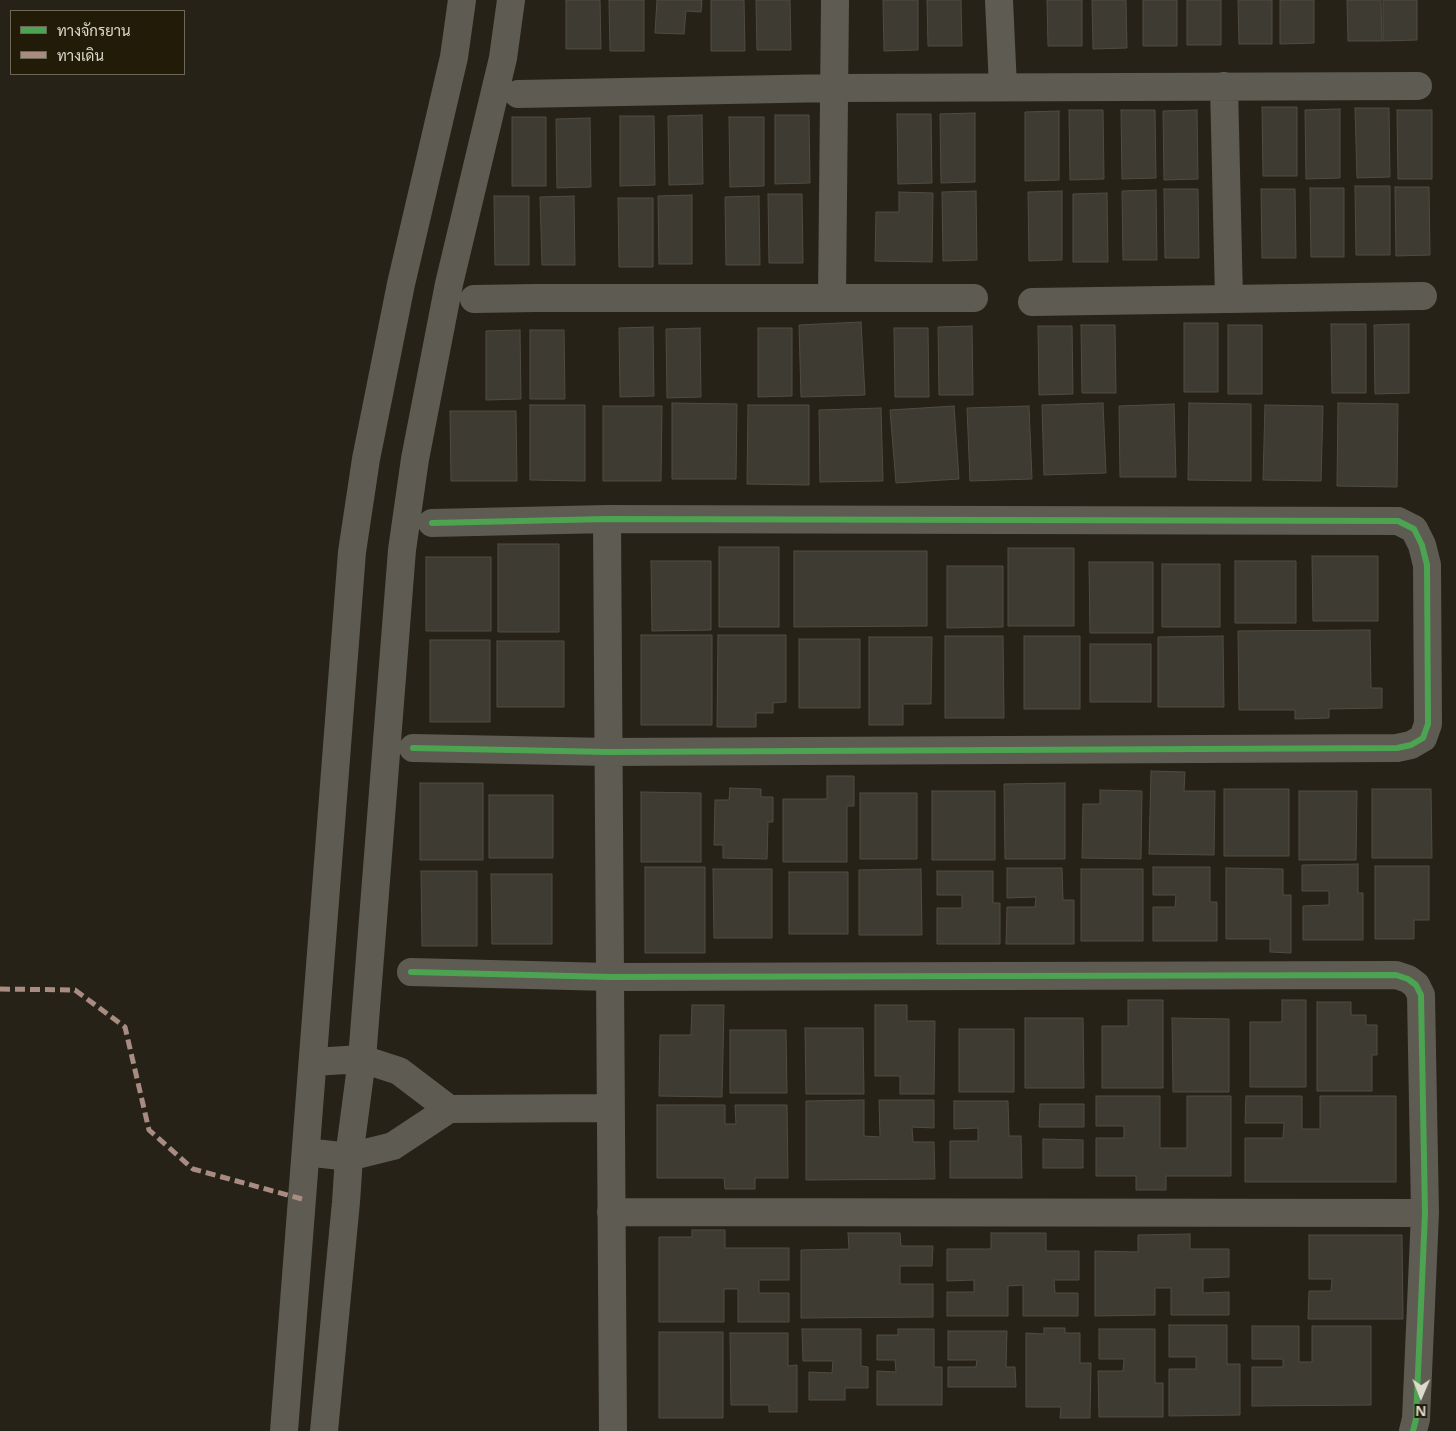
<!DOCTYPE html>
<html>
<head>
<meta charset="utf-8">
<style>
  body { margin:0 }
  #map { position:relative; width:1456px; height:1431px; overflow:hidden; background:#262217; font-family:"Noto Sans",Sarabun,sans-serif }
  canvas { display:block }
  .legend { position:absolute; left:10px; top:10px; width:175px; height:65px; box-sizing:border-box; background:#221b08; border:1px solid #6d6757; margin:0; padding:6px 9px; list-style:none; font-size:15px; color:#ded9cd }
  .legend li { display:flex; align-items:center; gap:10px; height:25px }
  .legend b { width:25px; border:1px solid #6d6757 }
  .north { position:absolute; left:1396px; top:1371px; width:50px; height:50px; -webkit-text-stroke:4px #221b08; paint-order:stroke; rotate:181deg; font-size:14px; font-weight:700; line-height:20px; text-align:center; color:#ded9cd }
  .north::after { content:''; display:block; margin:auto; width:18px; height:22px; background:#ded9cd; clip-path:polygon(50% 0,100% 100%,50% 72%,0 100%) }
</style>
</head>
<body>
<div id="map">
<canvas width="1456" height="1431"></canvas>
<ul class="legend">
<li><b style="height:6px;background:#4ca352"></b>ทางจักรยาน</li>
<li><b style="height:6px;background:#a88b81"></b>ทางเดิน</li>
</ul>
<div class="north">N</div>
</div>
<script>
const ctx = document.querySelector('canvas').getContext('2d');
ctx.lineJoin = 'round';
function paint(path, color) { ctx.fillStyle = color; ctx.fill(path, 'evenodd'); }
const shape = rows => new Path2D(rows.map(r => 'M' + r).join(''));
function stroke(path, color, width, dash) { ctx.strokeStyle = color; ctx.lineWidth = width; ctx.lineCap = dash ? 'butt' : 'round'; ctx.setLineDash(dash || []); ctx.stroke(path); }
const building = shape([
  [566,0,600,0,601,49,566,49,566,0],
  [609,0,644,0,644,51,610,51,609,0],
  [657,0,702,0,701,12,686,11,684,34,655,33,657,0],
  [711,0,744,0,745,51,711,51,711,0],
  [756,0,790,0,791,50,757,50,756,0],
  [883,0,918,0,918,50,884,51,883,0],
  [927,0,961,0,962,46,928,46,927,0],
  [1047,0,1082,0,1082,46,1048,46,1047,0],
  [1092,0,1126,0,1127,48,1093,49,1092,0],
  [1143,0,1177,0,1177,46,1143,46,1143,0],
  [1187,0,1221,0,1221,45,1187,45,1187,0],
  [1238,0,1272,0,1272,44,1239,44,1238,0],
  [1280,0,1314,0,1314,43,1280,44,1280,0],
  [1347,0,1381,0,1382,41,1348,41,1347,0],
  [1383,0,1417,0,1417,40,1383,41,1383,0],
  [1262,107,1297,107,1297,176,1263,176,1262,107],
  [1355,108,1389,108,1390,177,1357,178,1355,108],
  [1340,109,1340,178,1306,179,1305,110,1340,109],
  [1069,110,1103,110,1104,179,1070,180,1069,110],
  [1121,110,1155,110,1156,178,1122,179,1121,110],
  [1197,110,1198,179,1164,180,1163,111,1197,110],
  [1397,110,1432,110,1432,179,1398,179,1397,110],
  [1059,111,1059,180,1025,181,1025,112,1059,111],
  [975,113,975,182,941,183,940,114,975,113],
  [897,114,931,114,932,183,898,184,897,114],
  [702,115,703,184,669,185,668,116,702,115],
  [775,115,809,115,810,183,775,184,775,115],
  [620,116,654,116,655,185,620,186,620,116],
  [512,117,546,117,546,186,512,186,512,117],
  [729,117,764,117,764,186,730,187,729,117],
  [590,118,591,187,557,188,556,119,590,118],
  [1355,186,1390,186,1390,255,1356,255,1355,186],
  [1395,187,1429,187,1430,255,1396,256,1395,187],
  [1310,188,1344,188,1344,257,1311,257,1310,188],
  [1164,189,1198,189,1199,258,1165,258,1164,189],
  [1261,189,1295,189,1296,258,1262,258,1261,189],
  [1156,190,1157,260,1123,260,1122,191,1156,190],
  [976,191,977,260,943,261,942,192,976,191],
  [1062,191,1062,260,1029,261,1028,192,1062,191],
  [899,192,933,193,932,262,875,261,876,212,899,212,899,192],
  [1107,193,1108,262,1073,262,1073,194,1107,193],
  [768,194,802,194,803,263,769,263,768,194],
  [692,195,692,264,659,264,658,196,692,195],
  [494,196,529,196,529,265,495,265,494,196],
  [574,196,575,265,542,265,540,197,574,196],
  [759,196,760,265,726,265,725,197,759,196],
  [618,198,653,198,653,267,619,267,618,198],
  [861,322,865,395,801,397,799,325,861,322],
  [1184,323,1218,323,1218,392,1184,392,1184,323],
  [1331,324,1366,324,1366,393,1332,393,1331,324],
  [1409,324,1409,393,1375,394,1374,325,1409,324],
  [1081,325,1115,325,1116,393,1082,393,1081,325],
  [1228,325,1262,325,1262,394,1228,394,1228,325],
  [972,326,973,395,939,395,938,327,972,326],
  [1038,326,1072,326,1073,394,1039,395,1038,326],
  [653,327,654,396,620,397,619,328,653,327],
  [700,328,701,397,667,398,666,329,700,328],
  [758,328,792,328,792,396,758,397,758,328],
  [894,328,928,328,929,397,895,397,894,328],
  [520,330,521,399,486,400,486,331,520,330],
  [530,330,564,330,565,399,530,399,530,330],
  [672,403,737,404,736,479,672,479,672,403],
  [1103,403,1106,473,1044,475,1042,405,1103,403],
  [1189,403,1251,404,1251,481,1188,480,1189,403],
  [1338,403,1398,404,1397,487,1337,486,1338,403],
  [1174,404,1176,477,1120,477,1119,406,1174,404],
  [530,405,585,405,585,481,530,480,530,405],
  [748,405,809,405,809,485,747,484,748,405],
  [1265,405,1323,406,1321,481,1263,480,1265,405],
  [603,406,662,406,661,481,603,481,603,406],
  [954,406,959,479,896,483,890,410,954,406],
  [1029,406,1032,479,970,481,967,408,1029,406],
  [881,408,883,481,820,482,819,410,881,408],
  [450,411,516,411,517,481,451,481,450,411],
  [498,544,559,544,559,632,498,632,498,544],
  [719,547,779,547,779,627,719,627,719,547],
  [1008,548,1074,548,1074,626,1008,626,1008,548],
  [794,551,927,551,927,626,794,627,794,551],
  [1312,556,1378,556,1378,621,1313,621,1312,556],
  [426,557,491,557,491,631,426,631,426,557],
  [651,561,711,561,711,630,652,631,651,561],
  [1235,561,1296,561,1296,623,1235,623,1235,561],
  [1089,562,1153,562,1153,633,1090,633,1089,562],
  [1162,564,1220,564,1220,627,1162,627,1162,564],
  [947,566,1003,566,1003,627,947,628,947,566],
  [1370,630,1371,688,1382,688,1382,708,1329,709,1329,718,1295,719,1295,710,1239,710,1238,631,1370,630],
  [641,635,712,635,712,725,641,725,641,635],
  [718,635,786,635,786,702,773,703,773,713,756,713,756,727,717,727,718,635],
  [945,636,1003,636,1004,718,945,718,945,636],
  [1024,636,1080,636,1080,709,1024,709,1024,636],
  [1223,636,1224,707,1158,707,1158,637,1223,636],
  [869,637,932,637,931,704,903,704,903,725,869,725,869,637],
  [799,639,860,639,860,708,799,708,799,639],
  [430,640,490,640,490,722,430,722,430,640],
  [497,641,564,641,564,707,497,707,497,641],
  [1090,644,1151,644,1151,702,1090,702,1090,644],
  [1151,771,1185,772,1184,791,1215,791,1214,855,1149,854,1151,771],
  [827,776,854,776,854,806,847,806,847,862,783,862,783,799,827,799,827,776],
  [420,783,483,783,483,860,420,860,420,783],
  [1065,783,1065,859,1005,859,1004,784,1065,783],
  [730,788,761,789,761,797,773,797,773,822,768,822,767,859,723,858,723,845,714,845,715,800,729,800,730,788],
  [1224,789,1289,789,1289,856,1224,856,1224,789],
  [1372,789,1431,789,1432,858,1372,858,1372,789],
  [1100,790,1142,791,1141,859,1082,858,1083,804,1100,804,1100,790],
  [932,791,995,791,995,860,932,860,932,791],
  [1299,791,1357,791,1356,860,1299,860,1299,791],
  [641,792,701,793,701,862,641,862,641,792],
  [860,793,917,793,917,859,860,859,860,793],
  [489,795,553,795,553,858,489,858,489,795],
  [1358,864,1358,893,1363,893,1363,940,1303,940,1303,906,1329,905,1329,891,1302,891,1302,865,1358,864],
  [1375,866,1429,866,1429,920,1414,920,1414,939,1375,939,1375,866],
  [645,867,705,867,705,953,645,953,645,867],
  [1153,867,1210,867,1210,902,1217,902,1217,941,1153,941,1153,907,1175,907,1176,895,1153,895,1153,867],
  [1007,868,1062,868,1063,900,1074,900,1074,944,1006,944,1007,907,1035,907,1036,897,1007,898,1007,868],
  [1226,868,1283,869,1283,895,1291,895,1291,953,1270,952,1270,939,1226,939,1226,868],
  [713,869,772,869,772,938,714,938,713,869],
  [921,869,922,935,859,935,859,870,921,869],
  [1081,869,1143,869,1143,941,1081,941,1081,869],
  [421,871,477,871,477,946,422,946,421,871],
  [937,871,993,871,993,903,1000,903,1000,944,937,944,937,908,962,908,962,895,937,895,937,871],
  [789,872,848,872,848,934,789,934,789,872],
  [491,874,552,874,552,944,492,944,491,874],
  [1128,1000,1163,1000,1163,1088,1102,1088,1102,1026,1128,1026,1128,1000],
  [1282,1000,1306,1000,1306,1087,1250,1087,1250,1022,1282,1022,1282,1000],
  [1317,1002,1351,1002,1351,1015,1366,1015,1366,1025,1377,1025,1377,1055,1372,1055,1372,1091,1317,1091,1317,1002],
  [692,1005,724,1005,722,1097,659,1096,660,1035,691,1035,692,1005],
  [875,1005,907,1005,907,1021,935,1021,934,1094,900,1094,900,1076,875,1076,875,1005],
  [1025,1018,1083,1018,1084,1088,1025,1088,1025,1018],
  [1172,1018,1229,1019,1229,1092,1173,1092,1172,1018],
  [805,1028,863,1028,864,1094,806,1094,805,1028],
  [959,1029,1014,1029,1014,1092,959,1092,959,1029],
  [730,1030,786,1030,787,1093,730,1093,730,1030],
  [1096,1096,1160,1096,1160,1148,1187,1148,1187,1096,1231,1096,1231,1176,1166,1176,1166,1190,1136,1190,1136,1176,1096,1176,1096,1138,1124,1138,1124,1126,1096,1126,1096,1096],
  [1246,1096,1302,1096,1302,1129,1320,1129,1320,1096,1396,1096,1396,1182,1245,1182,1245,1138,1283,1138,1284,1123,1245,1123,1246,1096],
  [864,1100,864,1136,880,1137,879,1100,934,1100,934,1128,912,1127,913,1142,934,1142,935,1179,806,1180,806,1101,864,1100],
  [954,1101,1008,1101,1009,1136,1021,1136,1022,1178,950,1178,950,1141,978,1141,978,1128,954,1129,954,1101],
  [1040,1104,1084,1104,1084,1127,1039,1127,1040,1104],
  [657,1105,725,1105,725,1124,736,1124,735,1105,787,1105,788,1178,755,1178,755,1189,725,1189,724,1178,657,1178,657,1105],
  [1043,1139,1083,1140,1083,1168,1043,1168,1043,1139],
  [692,1230,725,1230,725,1248,789,1248,789,1280,759,1280,759,1293,789,1293,789,1322,738,1322,738,1289,724,1289,724,1322,659,1322,659,1237,692,1237,692,1230],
  [848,1233,900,1233,901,1246,933,1246,932,1266,900,1266,900,1284,933,1284,933,1317,801,1318,801,1250,849,1249,848,1233],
  [991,1233,1046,1233,1046,1251,1079,1251,1079,1280,1054,1280,1055,1293,1078,1293,1078,1316,1023,1316,1023,1285,1008,1286,1008,1316,947,1316,947,1292,974,1292,974,1280,947,1281,947,1249,991,1249,991,1233],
  [1190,1234,1190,1249,1229,1249,1229,1277,1203,1278,1203,1293,1229,1292,1229,1315,1171,1315,1171,1288,1155,1288,1155,1315,1095,1316,1095,1251,1138,1252,1138,1235,1190,1234],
  [1309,1235,1402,1235,1403,1319,1308,1319,1309,1291,1331,1291,1332,1279,1309,1279,1309,1235],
  [1169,1325,1227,1325,1227,1364,1240,1364,1240,1415,1169,1416,1169,1369,1196,1369,1196,1357,1169,1357,1169,1325],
  [1252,1326,1299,1326,1299,1362,1312,1362,1312,1326,1371,1326,1371,1405,1252,1406,1252,1367,1283,1367,1283,1359,1252,1359,1252,1326],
  [1044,1328,1065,1328,1065,1333,1080,1333,1080,1363,1091,1363,1090,1418,1060,1418,1061,1407,1026,1407,1026,1333,1044,1334,1044,1328],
  [802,1329,861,1329,861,1366,868,1367,868,1388,845,1388,845,1400,809,1400,809,1372,832,1373,833,1361,803,1361,802,1329],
  [898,1329,934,1329,934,1367,942,1367,942,1405,877,1405,877,1371,896,1372,895,1360,877,1360,877,1335,898,1335,898,1329],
  [1099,1329,1155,1329,1155,1383,1163,1383,1163,1417,1099,1417,1098,1371,1123,1371,1124,1359,1099,1359,1099,1329],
  [948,1331,1007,1331,1006,1367,1015,1367,1016,1387,948,1387,948,1367,976,1367,977,1360,948,1360,948,1331],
  [659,1332,723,1332,723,1418,659,1418,659,1332],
  [730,1333,788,1333,788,1366,797,1365,797,1412,769,1412,769,1405,731,1405,730,1333]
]);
const minor = shape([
  [999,0,1003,87],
  [1224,86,1229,299],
  [518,94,834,88,1418,86],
  [832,298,835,0],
  [474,299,536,298,974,298],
  [1032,302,1423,296],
  [607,519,613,1431],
  [413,748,608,752,1397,748,1411,745,1423,738,1428,724,1427,565,1422,545,1414,529,1398,521,607,519,432,523],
  [411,972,610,977,1396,975,1408,979,1416,985,1421,995,1425,1213,1416,1419,1413,1431],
  [313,1062,362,1059,399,1071,449,1109],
  [306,1152,349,1157,393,1146,449,1109,610,1108],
  [611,1212,1425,1213],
  [284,1431,352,552,366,459,401,284,454,57,462,0],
  [324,1431,346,1202,349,1157,362,1059,402,550,415,459,449,284,503,58,511,0]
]);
const quiet = shape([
  [0,989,75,990,125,1027,149,1130,193,1169,302,1199]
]);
const cycleway = shape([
  [413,748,608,752,1397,748,1411,745,1423,738,1428,724,1427,565,1422,545,1414,529,1398,521,607,519,432,523],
  [411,972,610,977,1396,975,1408,979,1416,985,1421,995,1425,1213,1416,1419,1413,1431]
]);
paint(building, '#3e3b32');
stroke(building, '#504c42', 1);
stroke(minor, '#5e5b52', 28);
stroke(quiet, '#a88b81', 5, [10, 5]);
stroke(cycleway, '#4ca352', 6);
</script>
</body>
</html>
